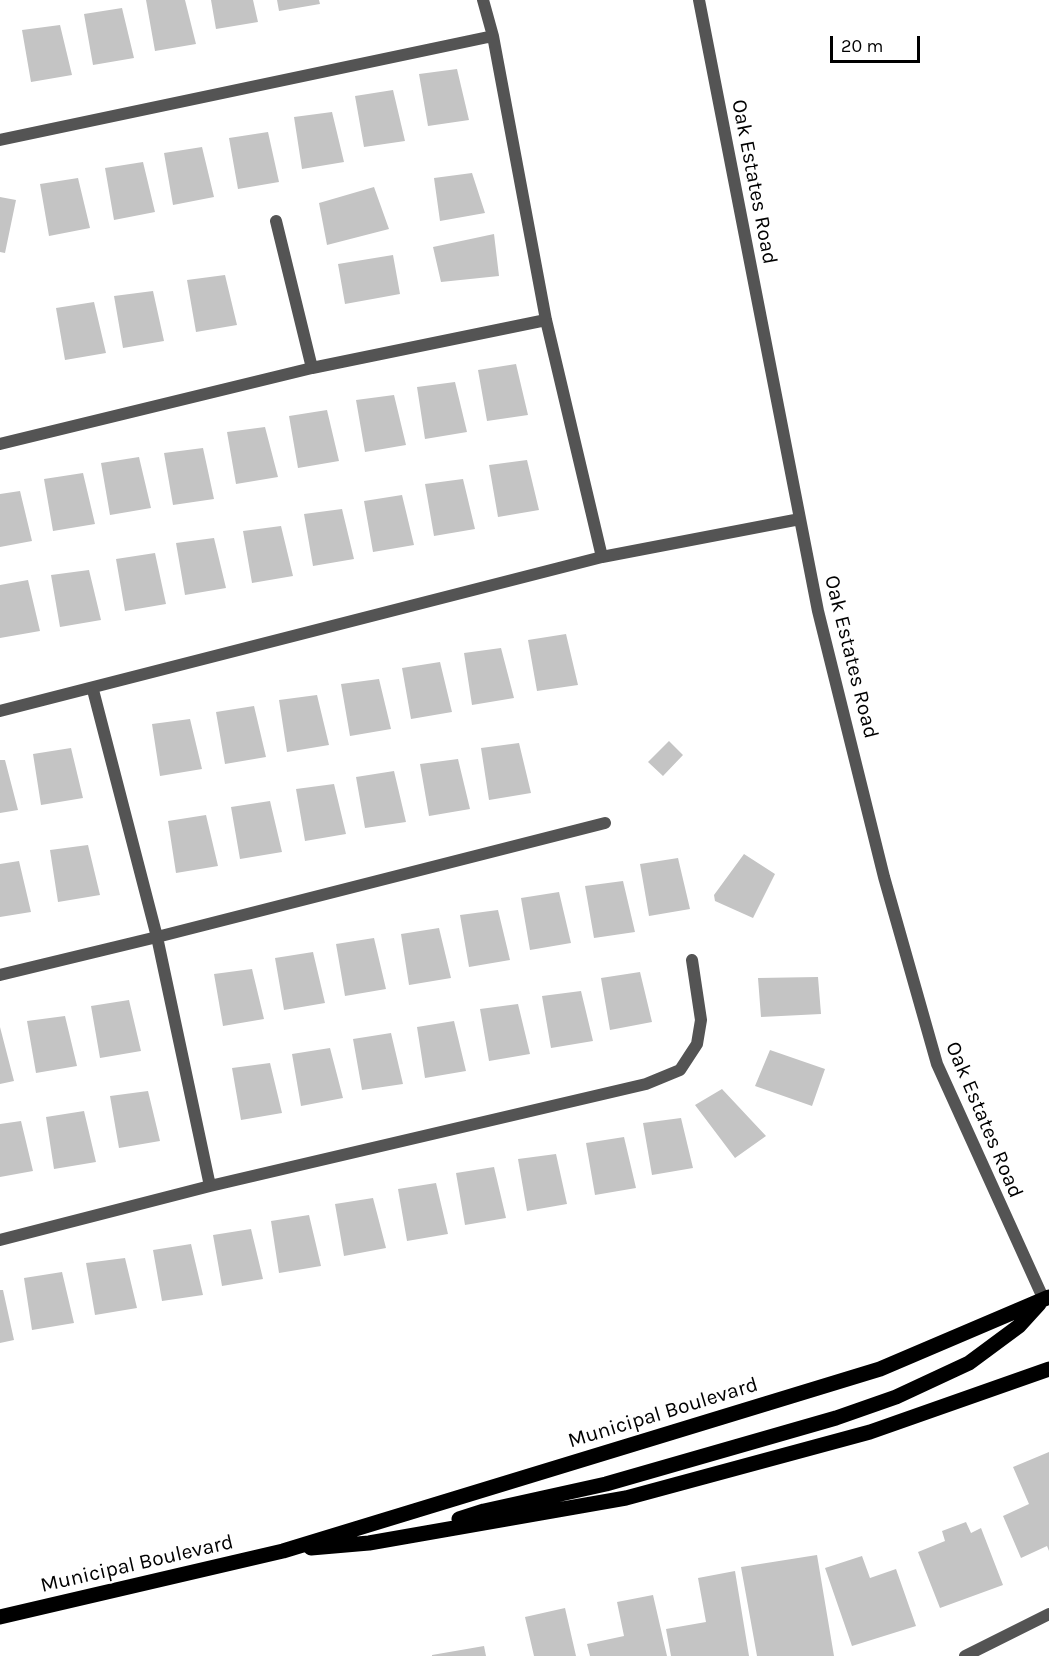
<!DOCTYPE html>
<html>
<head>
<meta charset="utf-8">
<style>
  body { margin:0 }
  #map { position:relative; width:1049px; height:1656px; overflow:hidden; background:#fff; font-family:Karla,sans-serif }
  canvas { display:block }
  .scale { position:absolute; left:830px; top:36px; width:90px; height:27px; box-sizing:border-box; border:3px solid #000; border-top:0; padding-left:8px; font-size:18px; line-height:21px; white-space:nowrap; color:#000; -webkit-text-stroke:4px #fff; paint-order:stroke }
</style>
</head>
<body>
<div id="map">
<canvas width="1049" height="1656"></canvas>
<div class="scale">20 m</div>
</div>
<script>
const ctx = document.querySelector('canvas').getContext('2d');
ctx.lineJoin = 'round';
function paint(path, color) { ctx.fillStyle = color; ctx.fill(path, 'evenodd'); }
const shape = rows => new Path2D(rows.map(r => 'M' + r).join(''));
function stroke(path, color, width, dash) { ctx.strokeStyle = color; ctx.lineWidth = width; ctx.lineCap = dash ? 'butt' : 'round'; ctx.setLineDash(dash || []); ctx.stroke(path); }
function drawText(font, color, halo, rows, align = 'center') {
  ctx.font = font + ' Karla,sans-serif'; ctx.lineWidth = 4.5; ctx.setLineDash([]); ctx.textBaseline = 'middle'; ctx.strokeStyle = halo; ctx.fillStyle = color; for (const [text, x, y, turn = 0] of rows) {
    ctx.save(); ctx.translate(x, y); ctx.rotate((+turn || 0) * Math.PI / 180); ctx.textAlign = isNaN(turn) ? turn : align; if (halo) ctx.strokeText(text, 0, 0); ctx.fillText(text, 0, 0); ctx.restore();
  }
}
const building = shape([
  [146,0,185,0,196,44,155,51],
  [211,0,253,0,258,22,216,29],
  [277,0,319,0,320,4,279,11],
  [122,8,134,58,93,65,84,14],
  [60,25,72,75,31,82,22,30],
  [457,69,469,120,428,126,419,74],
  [393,90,405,141,364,147,355,96],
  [332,112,344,162,302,169,294,117],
  [268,132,279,182,238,189,229,138],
  [202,147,214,197,173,205,164,153],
  [143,162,155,212,114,220,105,168],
  [472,173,485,213,440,221,434,178],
  [78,178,90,228,49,236,40,184],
  [374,187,389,229,327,245,319,203],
  [0,197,16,200,5,253,0,252],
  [494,234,499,276,441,282,433,247],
  [393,255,400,294,345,304,338,264],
  [225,275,237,325,196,332,187,280],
  [153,291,164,341,123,348,114,296],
  [94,302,106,353,65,360,56,308],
  [516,364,528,415,487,421,478,370],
  [455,382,467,432,425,439,417,387],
  [394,395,406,445,365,452,356,400],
  [327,410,339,461,298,468,289,416],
  [265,427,278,477,236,484,227,432],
  [203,448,214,499,173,505,164,453],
  [139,457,151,508,110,515,101,463],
  [527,460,539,510,498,517,489,465],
  [83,473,95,524,53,531,44,479],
  [463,479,475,529,434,536,425,484],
  [20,491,32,541,0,547,0,494],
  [402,495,414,545,373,552,364,501],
  [342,509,354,559,313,566,304,514],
  [281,526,293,576,252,583,243,531],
  [214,538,226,588,185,595,176,543],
  [155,553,166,604,125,611,116,559],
  [89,570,101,620,60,627,51,575],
  [28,580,40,631,0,638,0,585],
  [566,634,578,685,537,691,528,640],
  [501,648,514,698,472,705,464,653],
  [440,662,452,712,411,719,402,668],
  [379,679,391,729,350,736,341,684],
  [317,695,329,745,287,752,279,700],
  [254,706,266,757,225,764,216,712],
  [190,719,202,769,160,776,152,724],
  [669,741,683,755,663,776,648,762],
  [519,743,531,793,489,800,481,748],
  [71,748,83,798,41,805,33,754],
  [458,759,470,809,429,816,420,764],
  [0,760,5,760,18,810,0,813],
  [394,771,406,822,365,828,356,777],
  [334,784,346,834,305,841,296,789],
  [270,801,282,852,240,859,231,807],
  [206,815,218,866,176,873,168,821],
  [88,845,100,895,58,902,50,850],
  [744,854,775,874,753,918,715,901,714,895],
  [678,858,690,909,649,916,640,864],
  [19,861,31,912,0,917,0,864],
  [623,881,635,932,594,938,585,886],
  [559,892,571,943,530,950,521,898],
  [498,910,510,960,469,967,460,915],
  [439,928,451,978,409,985,401,934],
  [374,938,386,989,345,996,336,944],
  [313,952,325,1003,284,1010,275,958],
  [252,969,264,1019,223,1026,214,974],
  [640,972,652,1022,610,1030,601,978],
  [818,977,821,1014,761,1017,758,978],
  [581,991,593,1041,551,1048,542,996],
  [129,1000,141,1051,100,1058,91,1006],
  [518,1004,530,1054,489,1061,480,1009],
  [65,1016,77,1066,36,1073,27,1021],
  [454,1021,466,1071,425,1078,417,1027],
  [0,1027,14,1081,0,1084],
  [391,1033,403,1084,362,1090,353,1039],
  [330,1048,343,1098,301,1106,292,1054],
  [770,1050,825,1069,812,1106,755,1086],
  [270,1063,282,1113,241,1120,232,1068],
  [722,1089,766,1136,735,1158,695,1105],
  [148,1091,160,1141,119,1148,110,1096],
  [84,1111,96,1162,54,1169,46,1117],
  [681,1118,693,1168,652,1175,643,1123],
  [21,1121,33,1171,0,1177,0,1124],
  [624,1137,636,1188,595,1195,586,1143],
  [556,1154,567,1204,527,1211,518,1159],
  [494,1167,506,1218,465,1225,456,1173],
  [436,1183,448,1234,407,1241,398,1189],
  [373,1198,386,1248,344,1256,335,1204],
  [309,1215,321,1266,279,1273,271,1221],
  [251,1229,263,1279,222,1286,213,1235],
  [191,1244,203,1295,162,1301,153,1250],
  [125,1258,137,1308,95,1315,86,1263],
  [62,1272,74,1323,32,1330,24,1278],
  [0,1290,3,1290,14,1340,0,1343],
  [1049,1452,1049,1551,1047,1546,1021,1558,1003,1516,1029,1504,1013,1467],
  [966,1522,971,1533,981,1528,1003,1585,940,1608,918,1552,945,1541,942,1531],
  [817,1555,834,1656,757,1656,741,1567],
  [862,1556,870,1578,896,1569,916,1626,852,1646,825,1568],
  [735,1571,749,1656,671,1656,666,1629,706,1622,698,1578],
  [653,1595,667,1656,590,1656,587,1644,624,1636,617,1602],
  [565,1608,576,1656,534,1656,525,1617],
  [484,1646,486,1656,432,1656,432,1655]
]);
const minor = shape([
  [483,0,493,36,546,320,602,557],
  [699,0,818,611,884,877,937,1064,1044,1300],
  [0,140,493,36],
  [276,221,312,368],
  [0,444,312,368,546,320],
  [93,690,157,937,210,1186],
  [0,711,602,557,800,519],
  [0,975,157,937,605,823],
  [0,1240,210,1186,646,1084,680,1070,697,1044,701,1020,692,960],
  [965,1656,1049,1614]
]);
const primary = shape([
  [459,1519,484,1511,606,1484,836,1418,896,1397,969,1363,1019,1326,1039,1304],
  [311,1548,369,1543,626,1498,870,1432,1049,1369],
  [0,1617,283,1551,880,1369,1049,1297]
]);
const streetNames = [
  ["Oak Estates Road",754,182,79],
  ["Oak Estates Road",851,657,76],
  ["Oak Estates Road",984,1120,67],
  ["Municipal Boulevard",663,1413,-17],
  ["Municipal Boulevard",137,1564,-13]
];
paint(building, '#c4c4c4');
stroke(minor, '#545454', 12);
stroke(primary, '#000', 15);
drawText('21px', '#000', '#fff', streetNames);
</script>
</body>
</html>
